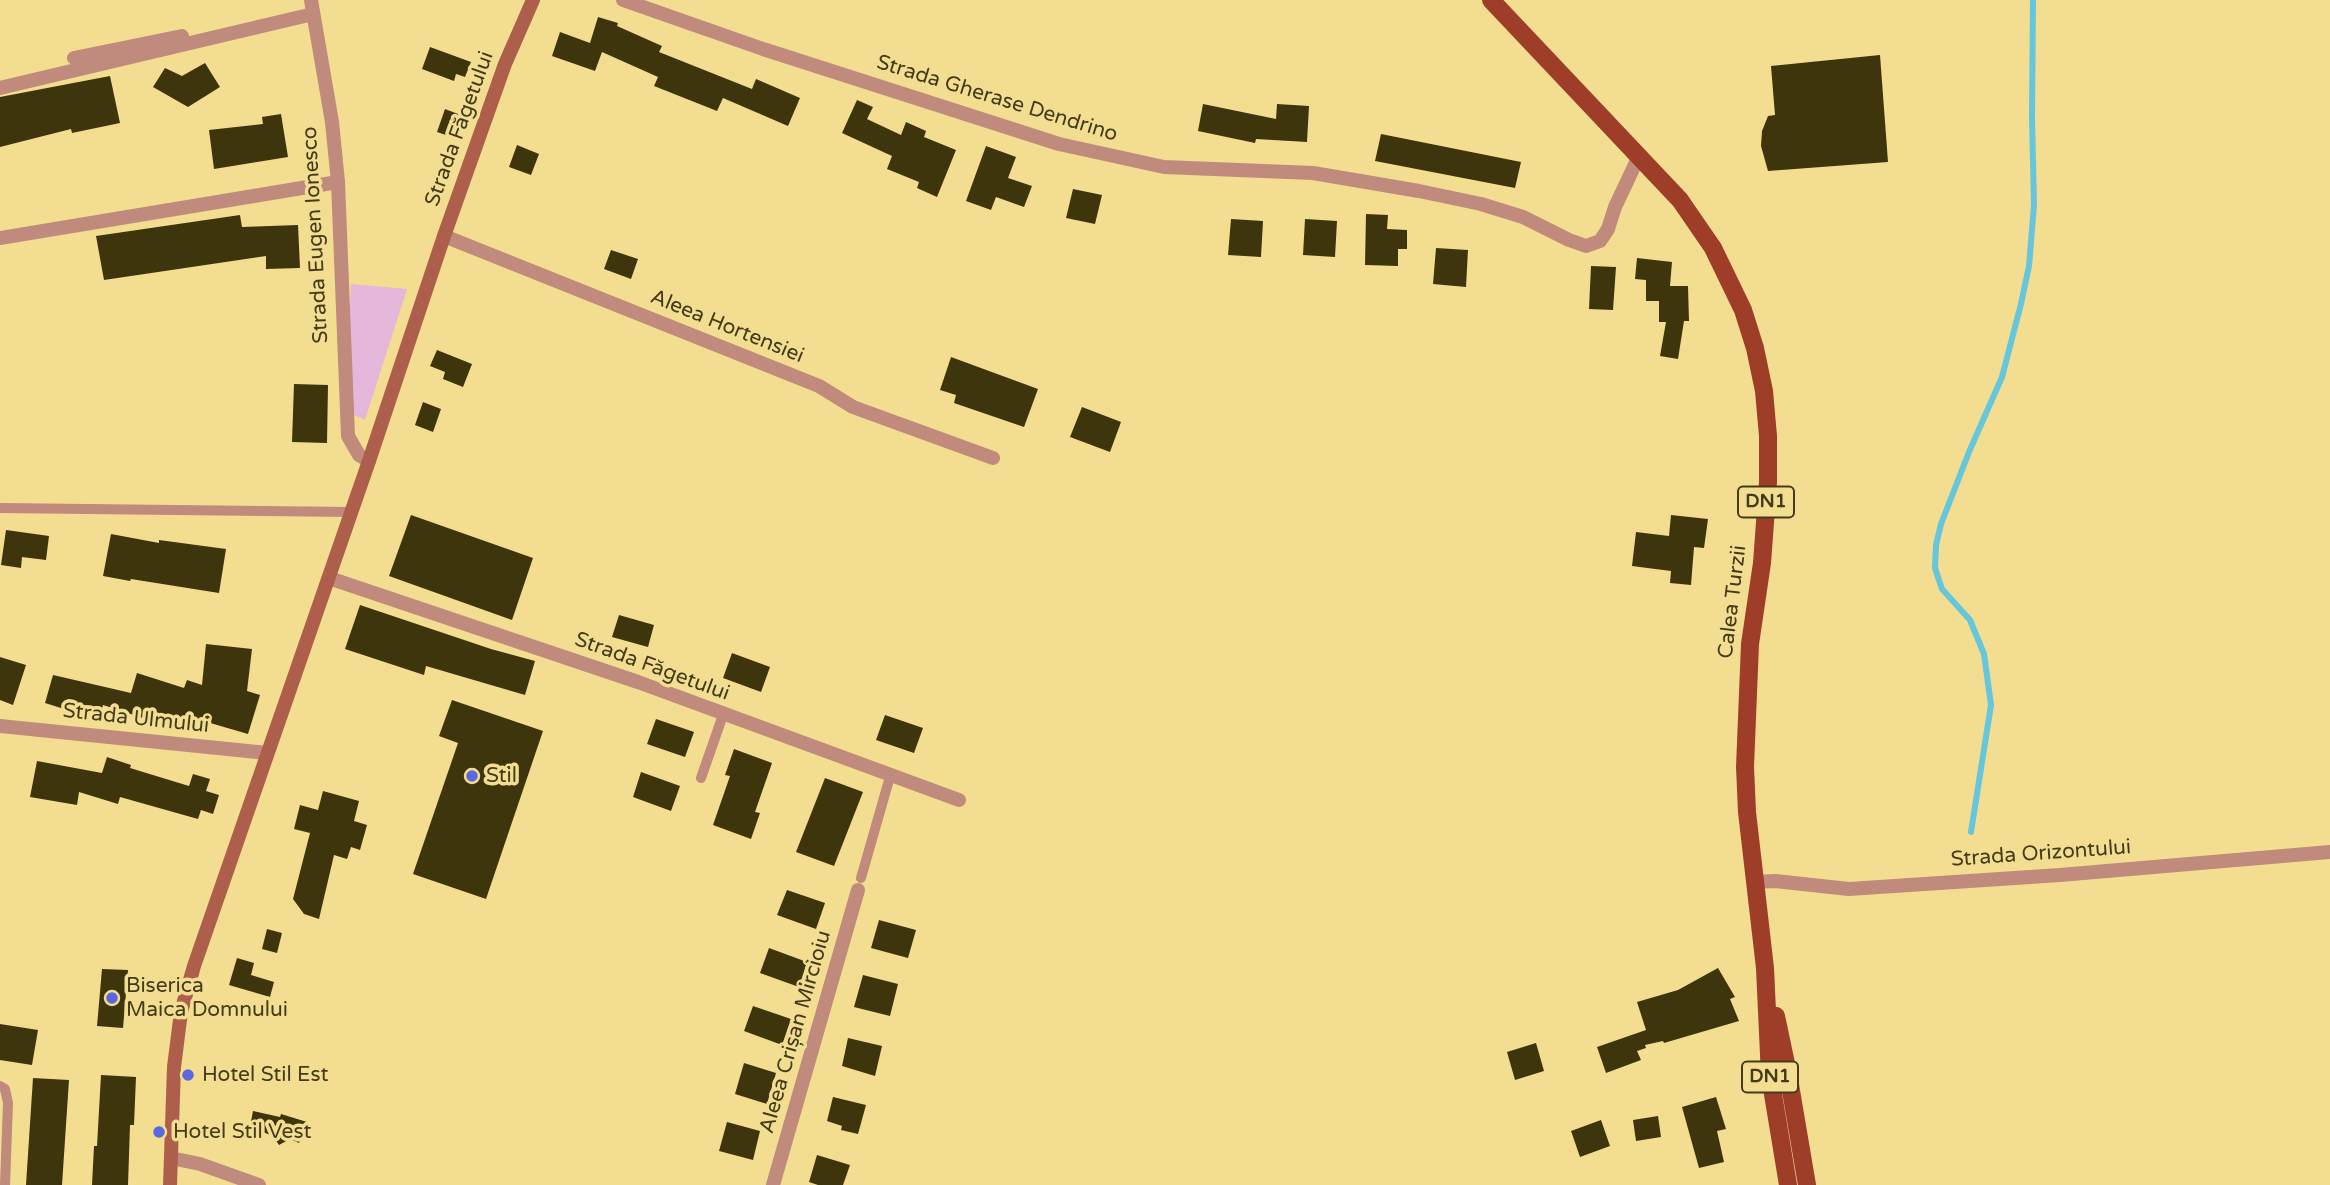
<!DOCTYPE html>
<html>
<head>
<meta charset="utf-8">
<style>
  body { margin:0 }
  canvas { display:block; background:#f2dd90 }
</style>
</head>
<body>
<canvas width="2330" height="1185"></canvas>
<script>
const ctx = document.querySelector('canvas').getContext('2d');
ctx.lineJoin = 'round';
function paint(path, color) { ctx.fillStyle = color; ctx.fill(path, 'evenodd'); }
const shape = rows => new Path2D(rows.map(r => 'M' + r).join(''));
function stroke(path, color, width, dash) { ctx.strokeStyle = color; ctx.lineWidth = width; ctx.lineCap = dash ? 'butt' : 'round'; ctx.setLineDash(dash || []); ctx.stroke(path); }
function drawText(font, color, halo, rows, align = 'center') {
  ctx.font = font + ' "Varela Round",sans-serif'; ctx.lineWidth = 7; ctx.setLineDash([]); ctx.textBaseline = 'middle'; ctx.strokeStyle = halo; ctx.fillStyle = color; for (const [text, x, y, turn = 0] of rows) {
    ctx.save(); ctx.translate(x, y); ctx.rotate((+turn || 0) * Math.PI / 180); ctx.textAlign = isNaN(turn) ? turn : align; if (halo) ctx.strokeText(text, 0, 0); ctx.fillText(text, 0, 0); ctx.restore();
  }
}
const green = shape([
  [351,284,407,289,365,420,352,414,348,351]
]);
const stream = shape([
  [1971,832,1991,705,1984,654,1970,620,1942,589,1935,568,1936,545,1941,524,1969,452,2002,377,2021,304,2029,266,2034,205,2032,118,2033,0]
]);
const building = shape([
  [598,17,618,23,617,26,662,46,659,52,752,89,756,79,800,98,788,126,723,98,717,111,654,86,658,77,602,52,595,71,552,56,560,32,590,43],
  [430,47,471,62,465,77,456,74,454,81,422,69],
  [1880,55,1888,162,1768,171,1761,146,1762,131,1768,116,1775,115,1771,66],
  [205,63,220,87,188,107,153,87,165,68,182,76],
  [110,76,120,123,72,133,71,129,0,147,0,97],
  [857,100,873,107,867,119,901,135,906,122,926,131,924,137,956,150,937,197,917,188,919,182,887,169,892,156,842,133],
  [1203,104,1276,119,1277,104,1309,106,1307,142,1256,139,1255,143,1198,131],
  [445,109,466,117,458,139,437,132],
  [281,114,288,157,214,169,209,130,263,124,262,117],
  [1381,134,1521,162,1515,188,1375,161],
  [517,145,539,154,531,175,509,167],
  [986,146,1016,157,1008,178,1032,186,1024,207,996,197,991,210,966,201],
  [1073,189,1102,195,1095,224,1066,218],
  [1366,214,1388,215,1387,229,1407,230,1407,249,1398,249,1398,266,1365,265],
  [240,215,242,227,298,225,300,268,266,269,266,256,104,280,96,236],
  [1231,219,1263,221,1261,257,1228,255],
  [1305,219,1337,221,1335,257,1303,255],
  [1436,248,1468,250,1466,287,1433,284],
  [611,250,638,259,631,279,604,269],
  [1637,258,1672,262,1670,286,1688,286,1689,321,1684,321,1678,359,1660,356,1666,322,1659,322,1659,301,1646,301,1646,280,1635,279],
  [1591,266,1616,267,1613,310,1589,309],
  [437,350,472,364,463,387,443,379,445,372,430,366],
  [951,357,1038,389,1024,427,954,403,956,395,940,390],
  [294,384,328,385,327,443,292,442],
  [423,402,441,409,433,432,415,425],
  [1082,407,1121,422,1110,452,1070,437],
  [411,515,533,558,512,620,389,576],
  [1671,515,1708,519,1704,548,1694,547,1691,585,1670,583,1671,571,1632,566,1636,532,1669,536],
  [6,530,49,536,46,560,22,557,21,568,1,565],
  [111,534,159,543,159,540,226,549,219,593,131,579,130,581,103,576],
  [360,605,491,649,535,661,525,695,426,666,424,675,345,649],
  [619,615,654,625,648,647,612,637],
  [206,644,252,649,247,691,260,695,248,734,200,720,198,727,151,712,149,720,103,705,99,720,45,703,53,675,131,693,137,673,184,688,187,680,202,685],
  [732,653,770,667,761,692,723,678],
  [0,657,26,665,13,705,0,700],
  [452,700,543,731,486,899,413,874,458,743,439,736],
  [885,715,923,728,914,753,876,740],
  [656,719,694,732,685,757,647,744],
  [734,749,772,763,755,812,760,813,751,839,713,825,730,776,725,775],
  [107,757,131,765,130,768,189,786,193,774,210,779,206,791,219,795,213,814,201,810,198,819,120,797,118,804,79,792,77,805,30,797,37,761,102,773],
  [641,772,680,786,671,811,633,797],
  [825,778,863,792,834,866,796,852],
  [323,791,359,801,354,821,367,825,360,850,351,847,347,859,334,855,319,919,304,914,293,899,310,833,294,829,300,805,318,810],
  [787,890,825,903,816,929,777,915],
  [879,920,916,930,908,958,871,948],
  [267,929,282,933,277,953,262,949],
  [769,948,807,962,799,987,760,973],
  [237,958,254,963,251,975,274,982,270,997,229,985],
  [1718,968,1735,997,1730,999,1739,1021,1664,1043,1663,1041,1645,1045,1646,1048,1637,1051,1641,1060,1606,1073,1597,1047,1646,1030,1637,1002,1678,990],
  [102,969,128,970,123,1028,97,1026],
  [863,975,898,984,890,1016,854,1007],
  [753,1006,791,1019,782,1045,744,1031],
  [0,1024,38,1030,32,1065,0,1060],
  [848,1038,882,1046,875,1076,842,1066],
  [1536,1043,1544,1071,1515,1080,1507,1052],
  [744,1063,776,1073,767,1104,735,1094],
  [101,1075,136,1077,134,1125,130,1125,128,1185,92,1185,94,1146,97,1146],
  [33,1078,69,1080,62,1185,26,1185],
  [833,1097,866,1105,858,1134,841,1130,842,1126,827,1121],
  [1716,1097,1726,1129,1717,1131,1724,1162,1699,1168,1682,1107],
  [253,1111,280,1117,281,1114,307,1122,299,1143,290,1139,279,1145,273,1136,250,1127],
  [1658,1116,1661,1137,1636,1141,1633,1120],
  [1601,1120,1610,1146,1580,1157,1571,1131],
  [727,1122,760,1131,753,1160,719,1151],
  [817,1155,850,1165,843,1185,818,1185,809,1182]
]);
const service = shape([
  [0,508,351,512],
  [701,778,723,715],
  [861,878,891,773],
  [0,1086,5,1089,8,1103,5,1185]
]);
const minor = shape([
  [623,0,763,49,1059,144,1164,167,1313,173,1419,191,1481,204,1523,217,1569,240,1586,246,1600,241,1608,229,1615,207,1639,156],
  [74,58,182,36],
  [0,88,313,14],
  [444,236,819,386,853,407,993,458],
  [0,238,338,182],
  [329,578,638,682,959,800],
  [0,726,267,753],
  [1754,882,1775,881,1849,889,2060,875,2330,852],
  [171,1158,200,1164,259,1185],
  [773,1185,858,890]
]);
const tertiary = shape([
  [311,0,332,122,338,182,348,436,359,455,369,461]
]);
const secondary = shape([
  [170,1185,174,1067,181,1012,194,966,369,461,444,236,505,64,533,0]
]);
const primary = shape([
  [1491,0,1680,200,1713,248,1743,310,1755,348,1764,391,1768,436,1768,482,1762,563,1750,644,1745,767,1747,812,1765,968,1770,1076,1788,1185],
  [1776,1016,1788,1073,1807,1185]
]);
const markers = [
  [472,776,7,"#5a67de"],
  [112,998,7,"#5a67de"],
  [188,1075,7,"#5a67de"],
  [159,1132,7,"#5a67de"]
];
const shields = [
  [1766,502,56],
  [1770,1077,56]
];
const shieldNames = [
  ["DN1",1766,502],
  ["DN1",1770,1077]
];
const streetNames = [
  ["Strada Gherase Dendrino",997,99,17],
  ["Strada Făgetului",460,129,-70],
  ["Strada Eugen Ionesco",316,235,-93],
  ["Aleea Hortensiei",727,327,22],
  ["Calea Turzii",1733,602,-83],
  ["Strada Făgetului",652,667,20],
  ["Strada Ulmului",136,719,6],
  ["Strada Orizontului",2041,854,-4],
  ["Aleea Crișan Mircioiu",796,1032,-74]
];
const poiNames = [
  ["Stil",486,776],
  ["Biserica",126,986],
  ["Maica Domnului",126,1010],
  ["Hotel Stil Est",202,1075],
  ["Hotel Stil Vest",173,1132]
];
paint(green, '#e5b7da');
stroke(stream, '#65c6dc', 6);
paint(building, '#3f350d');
stroke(service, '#c08a7c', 10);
stroke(minor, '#c08a7c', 14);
stroke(tertiary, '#c08a7c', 14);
stroke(secondary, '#ad5f4c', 14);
stroke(primary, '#9e3e28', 18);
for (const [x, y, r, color] of markers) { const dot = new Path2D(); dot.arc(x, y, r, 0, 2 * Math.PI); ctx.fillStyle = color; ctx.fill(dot); stroke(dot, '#f2dd90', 2.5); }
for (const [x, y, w] of shields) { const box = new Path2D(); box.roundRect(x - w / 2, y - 15.5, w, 31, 5); ctx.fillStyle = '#f2dd90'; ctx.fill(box); stroke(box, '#443b1b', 2); }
drawText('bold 19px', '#443b1b', null, shieldNames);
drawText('21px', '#443b1b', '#f2dd90', streetNames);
drawText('21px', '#443b1b', '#f2dd90', poiNames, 'left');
</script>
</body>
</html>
